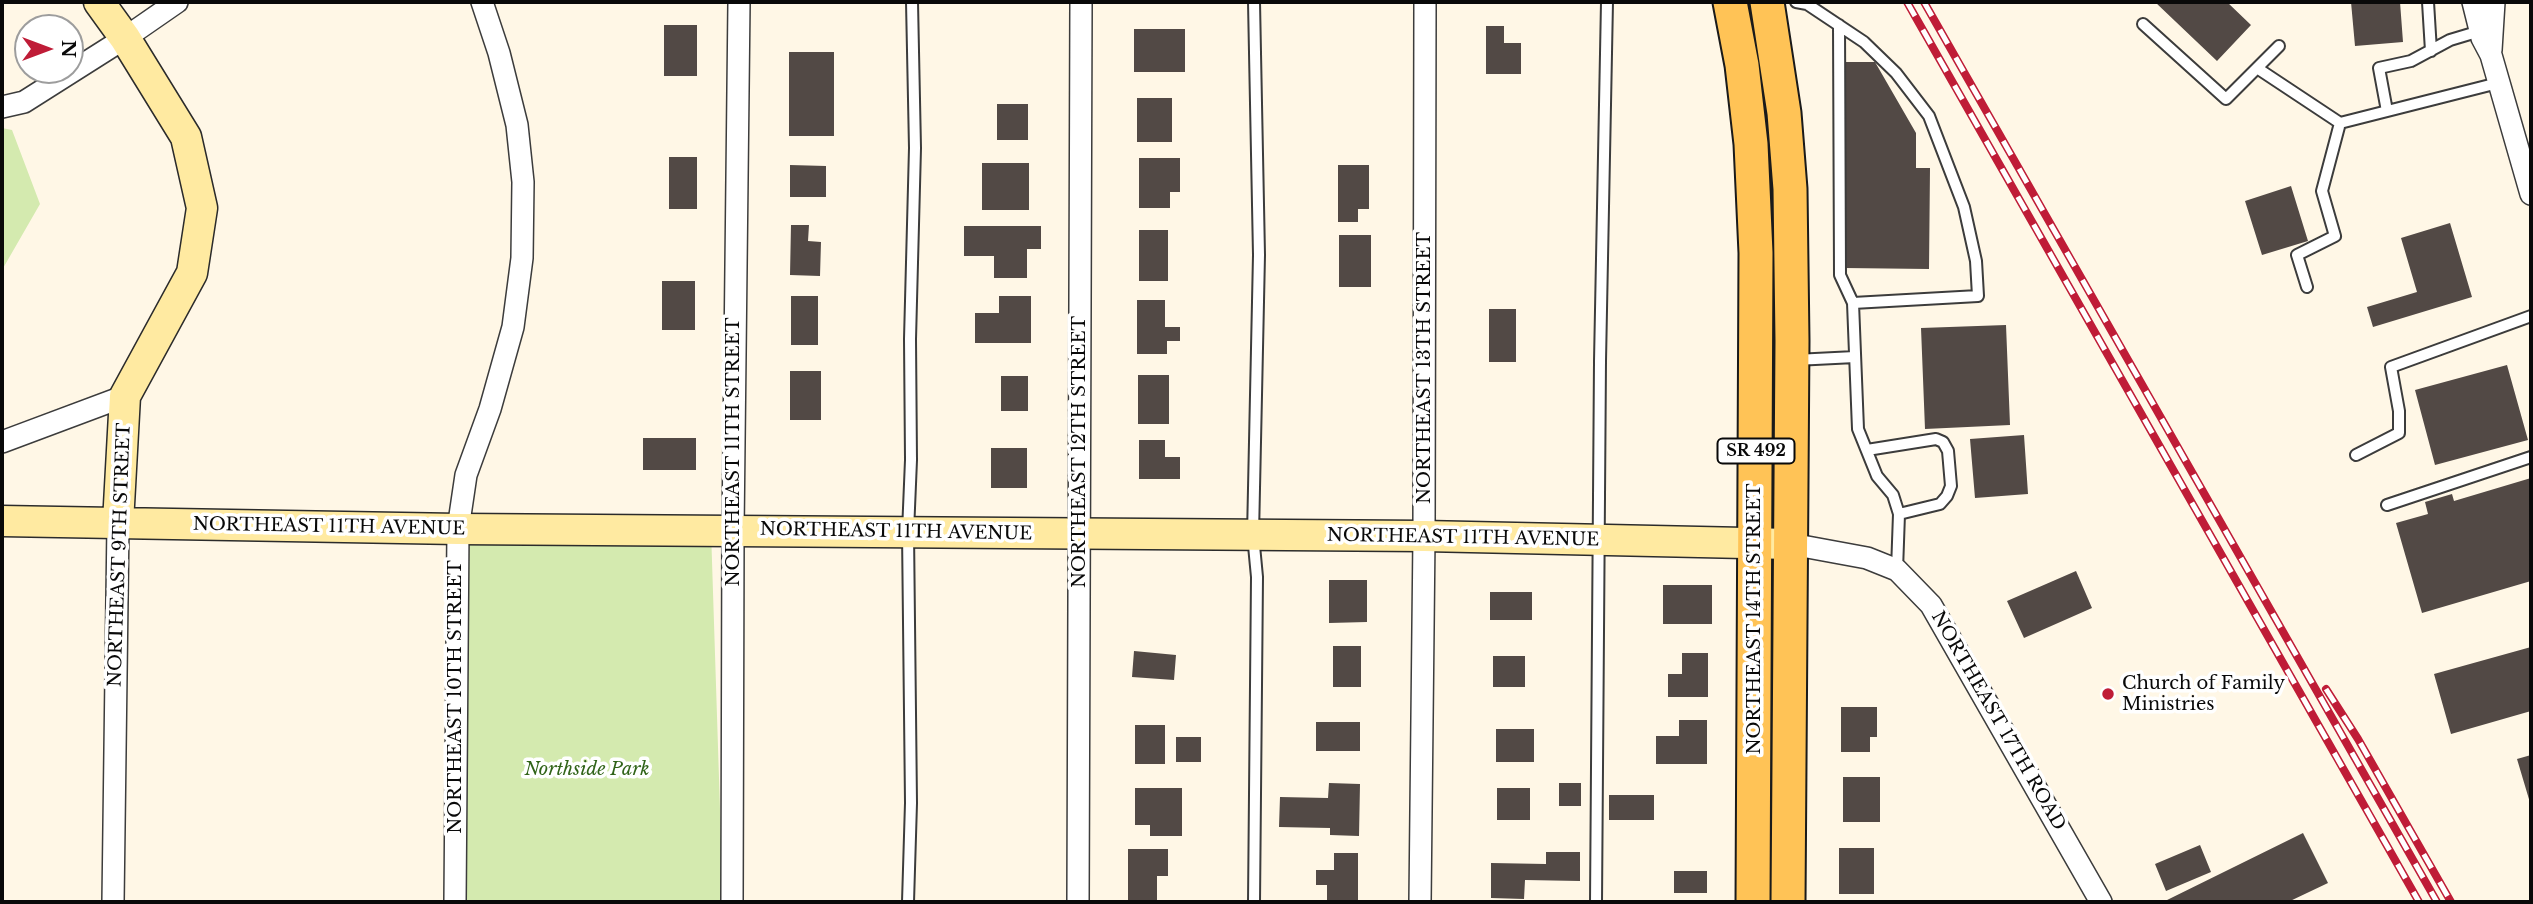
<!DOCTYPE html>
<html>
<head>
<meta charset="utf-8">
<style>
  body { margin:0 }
  #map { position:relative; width:2533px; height:904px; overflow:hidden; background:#fff7e6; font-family:"Libre Baskerville",serif }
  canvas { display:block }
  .frame { position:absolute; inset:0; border:4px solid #090909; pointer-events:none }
  .north { position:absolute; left:14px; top:14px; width:70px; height:70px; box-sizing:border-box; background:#fff; border:2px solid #9d9d9d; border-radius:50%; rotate:90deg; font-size:19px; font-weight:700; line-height:28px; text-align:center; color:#090909 }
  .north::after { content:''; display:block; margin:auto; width:24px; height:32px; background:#bf1c37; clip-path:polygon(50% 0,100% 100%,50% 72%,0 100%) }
</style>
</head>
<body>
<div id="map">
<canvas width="2533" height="904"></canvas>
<div class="frame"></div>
<div class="north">N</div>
</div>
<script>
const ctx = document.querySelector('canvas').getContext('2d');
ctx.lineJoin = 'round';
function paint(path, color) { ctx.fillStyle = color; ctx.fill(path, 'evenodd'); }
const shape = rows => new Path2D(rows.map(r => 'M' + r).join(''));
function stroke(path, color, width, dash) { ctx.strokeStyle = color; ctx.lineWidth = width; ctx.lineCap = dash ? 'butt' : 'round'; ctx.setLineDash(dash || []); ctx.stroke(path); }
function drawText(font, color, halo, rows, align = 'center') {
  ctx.font = font + ' "Libre Baskerville",serif'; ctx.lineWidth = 7; ctx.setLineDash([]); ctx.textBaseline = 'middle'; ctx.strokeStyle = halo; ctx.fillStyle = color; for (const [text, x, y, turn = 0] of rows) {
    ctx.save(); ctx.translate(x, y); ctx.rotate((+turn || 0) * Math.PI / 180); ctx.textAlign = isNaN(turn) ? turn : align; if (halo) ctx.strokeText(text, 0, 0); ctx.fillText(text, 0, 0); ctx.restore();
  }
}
const green = shape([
  [2,128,12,130,40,204,2,270],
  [458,529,711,530,723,902,455,902]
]);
const building = shape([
  [2155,2,2227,2,2251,25,2217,61],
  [2351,2,2400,2,2403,42,2355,46],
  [664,25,697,25,697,76,664,76],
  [1486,26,1504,26,1504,43,1521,43,1521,74,1486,74],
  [1134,29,1185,29,1185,72,1134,72],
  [789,52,834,52,834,136,789,136],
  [1846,62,1875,62,1916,133,1916,168,1930,168,1929,269,1844,268],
  [1137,98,1172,98,1172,142,1137,142],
  [997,104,1028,104,1028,140,997,140],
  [669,157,697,157,697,209,669,209],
  [1139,158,1180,158,1180,192,1170,192,1170,208,1139,208],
  [982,163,1029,163,1029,210,982,210],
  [790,165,826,166,826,197,790,197],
  [1338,165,1369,165,1369,209,1358,209,1358,222,1338,222],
  [2291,186,2308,241,2262,255,2245,201],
  [2450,223,2472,297,2373,327,2367,307,2417,292,2401,238],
  [791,225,809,225,808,241,821,242,820,276,790,275],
  [964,226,1041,226,1041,249,1027,249,1027,278,994,278,994,256,964,256],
  [1139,230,1168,230,1168,281,1139,281],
  [1339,235,1371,235,1371,287,1339,287],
  [662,281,695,281,695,330,662,330],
  [791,296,818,296,818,345,791,345],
  [999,296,1031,296,1031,343,975,343,975,313,999,313],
  [1137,300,1165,300,1165,327,1180,327,1180,341,1167,341,1167,354,1137,354],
  [1489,309,1516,309,1516,362,1489,362],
  [2006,325,2010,425,1925,429,1921,328],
  [2507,365,2528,440,2435,465,2415,390],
  [790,371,821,371,821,420,790,420],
  [1138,375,1169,375,1169,424,1138,424],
  [1001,376,1028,376,1028,411,1001,411],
  [2024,435,2028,494,1975,498,1970,439],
  [643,438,696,438,696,470,643,470],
  [1139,440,1165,440,1165,457,1180,457,1180,479,1139,479],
  [991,448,1027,448,1027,488,991,488],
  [2531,478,2531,581,2422,613,2396,523,2428,514,2425,502,2452,494,2454,501],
  [2076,571,2092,608,2024,638,2007,601],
  [1329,580,1367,580,1367,622,1329,623],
  [1663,585,1712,585,1712,624,1663,624],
  [1490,592,1532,592,1532,620,1490,620],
  [1333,646,1361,646,1361,687,1333,687],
  [2531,647,2531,711,2451,734,2434,674],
  [1134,651,1176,655,1174,680,1132,677],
  [1682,653,1708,653,1708,697,1668,697,1668,674,1682,674],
  [1493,656,1525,656,1525,687,1493,687],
  [1841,707,1877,707,1877,737,1870,737,1870,752,1841,752],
  [1679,720,1707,720,1707,764,1656,764,1656,736,1679,736],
  [1316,722,1360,722,1360,751,1316,751],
  [1135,725,1165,725,1165,764,1135,764],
  [1496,729,1534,729,1534,762,1496,762],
  [1176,737,1201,737,1201,762,1176,762],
  [2531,755,2531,806,2517,759],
  [1843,777,1880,777,1880,822,1843,822],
  [1329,783,1360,784,1359,836,1330,835,1330,828,1279,827,1280,797,1328,798],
  [1559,783,1581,783,1581,806,1559,806],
  [1135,788,1182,788,1182,836,1150,836,1150,825,1135,825],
  [1497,788,1530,788,1530,820,1497,820],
  [1609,795,1654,795,1654,820,1609,820],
  [2303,833,2328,883,2288,902,2163,902],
  [2200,845,2211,872,2166,891,2155,864],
  [1839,848,1874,848,1874,894,1839,894],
  [1128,849,1168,849,1168,876,1157,876,1157,902,1128,902],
  [1546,852,1580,852,1580,881,1525,880,1524,899,1491,898,1491,863,1546,864],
  [1334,853,1358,853,1358,900,1327,900,1327,885,1316,885,1316,870,1334,870],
  [1674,871,1707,871,1707,893,1674,893]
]);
const lane = shape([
  [1796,2,1807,4,1864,42,1896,73,1929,116,1964,207,1976,261,1978,296,1853,303,1858,429,1877,476,1893,495,1899,514,1897,570],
  [2428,2,2431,51],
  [2143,24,2226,99,2257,68,2340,123,2498,83],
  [1839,25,1840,275,1853,303],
  [2257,68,2279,46],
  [2387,111,2379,68,2411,61,2450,40,2480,31],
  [2307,287,2297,255,2335,236,2322,191,2340,123],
  [1795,360,1855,357],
  [1867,450,1936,439,1943,442,1948,451,1951,486,1947,496,1940,504,1899,514],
  [2356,455,2399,433,2399,411,2391,367,2531,316],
  [2387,505,2531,457],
  [908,902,911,803,908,532,911,460,910,339,915,148,912,2],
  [1254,902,1257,577,1253,535,1259,255,1254,2],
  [1596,902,1600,361,1607,2]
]);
const street = shape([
  [2473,2,2482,38,2491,55,2531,194],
  [2491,50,2494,2],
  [2,107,24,102,125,38,177,2],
  [2,442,125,396],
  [1791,544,1867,558,1897,570,1931,605,2101,902],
  [113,902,118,523],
  [455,902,458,529,466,475,490,409,513,327,522,258,523,182,517,125,499,53,482,2],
  [732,902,733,530,739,2],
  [1078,902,1081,2],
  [1420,902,1424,536,1425,2]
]);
const secondary = shape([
  [99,2,125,38,186,137,202,208,192,273,125,396,118,523],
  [2,521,458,529,1424,536,1791,544]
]);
const primary = shape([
  [1730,2,1742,65,1751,144,1756,253,1753,902],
  [1767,2,1784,113,1790,189,1792,341,1788,902]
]);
const rail = shape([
  [1907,2,2419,902],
  [1924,2,2437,902],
  [2326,689,2358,739,2451,902]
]);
const markers = [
  [2108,694,7,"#bf1c37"]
];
const shields = [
  [1756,451,77]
];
const shieldNames = [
  ["SR 492",1756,451]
];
const streetNames = [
  ["NORTHEAST 13TH STREET",1425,368,-90],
  ["NORTHEAST 11TH STREET",734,452,-90],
  ["NORTHEAST 12TH STREET",1080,452,-90],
  ["NORTHEAST 11TH AVENUE",329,527,1],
  ["NORTHEAST 11TH AVENUE",896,532,1],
  ["NORTHEAST 11TH AVENUE",1463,538,1],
  ["NORTHEAST 9TH STREET",120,555,-88],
  ["NORTHEAST 14TH STREET",1755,619,-90],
  ["NORTHEAST 10TH STREET",456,697,-90],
  ["NORTHEAST 17TH ROAD",1998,721,60]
];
const poiNames = [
  ["Church of Family",2122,684],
  ["Ministries",2122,705]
];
const parkNames = [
  ["Northside Park",587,770]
];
paint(green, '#d4eaaf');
paint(building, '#524945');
stroke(lane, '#3c3c3c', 14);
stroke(street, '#3c3c3c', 24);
stroke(secondary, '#2b2b2b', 33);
stroke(primary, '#1a1a1a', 37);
stroke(lane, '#fff', 10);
stroke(street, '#fff', 21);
stroke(secondary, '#ffeaa1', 30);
stroke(primary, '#ffc356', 33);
stroke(rail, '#bf1c37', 8);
stroke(rail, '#fff', 5, [16]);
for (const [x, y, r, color] of markers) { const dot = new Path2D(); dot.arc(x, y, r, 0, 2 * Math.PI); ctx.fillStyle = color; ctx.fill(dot); stroke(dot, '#fff', 2.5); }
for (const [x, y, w] of shields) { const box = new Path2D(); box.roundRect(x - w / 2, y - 12.5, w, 25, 5); ctx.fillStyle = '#fff'; ctx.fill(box); stroke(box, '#090909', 2); }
drawText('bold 16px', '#090909', null, shieldNames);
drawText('18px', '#090909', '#fff', streetNames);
drawText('18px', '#090909', '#fff', poiNames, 'left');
drawText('italic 18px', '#306318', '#fff', parkNames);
</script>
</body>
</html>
